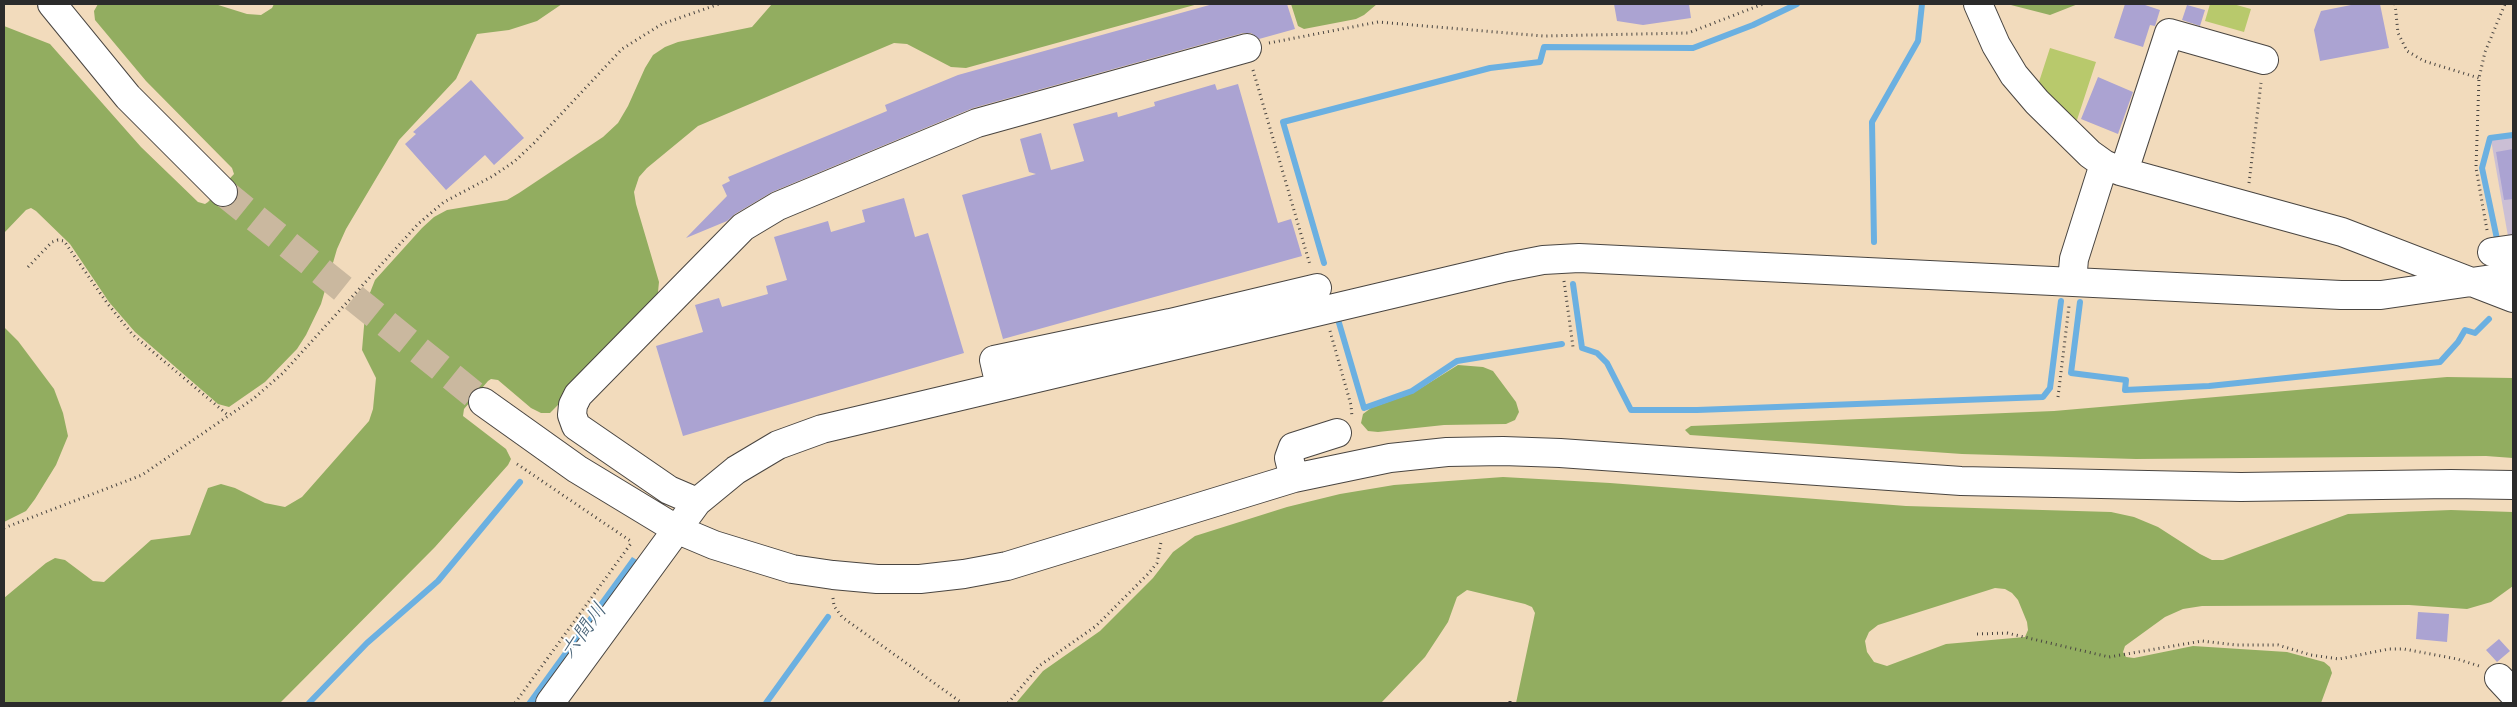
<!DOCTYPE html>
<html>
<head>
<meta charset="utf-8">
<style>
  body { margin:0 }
  #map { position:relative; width:2517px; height:707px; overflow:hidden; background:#f2dbbc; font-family:Mynerve,sans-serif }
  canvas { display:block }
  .frame { position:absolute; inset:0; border:5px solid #2b2b2b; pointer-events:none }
</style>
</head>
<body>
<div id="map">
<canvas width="2517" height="707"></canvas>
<div class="frame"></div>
</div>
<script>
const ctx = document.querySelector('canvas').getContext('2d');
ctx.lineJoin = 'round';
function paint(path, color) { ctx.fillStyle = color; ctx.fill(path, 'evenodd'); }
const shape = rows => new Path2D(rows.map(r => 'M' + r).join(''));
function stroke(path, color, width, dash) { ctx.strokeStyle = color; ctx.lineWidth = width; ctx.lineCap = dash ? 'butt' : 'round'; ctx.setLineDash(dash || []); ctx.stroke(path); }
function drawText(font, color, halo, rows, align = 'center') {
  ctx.font = font + ' Mynerve,"Klee One",sans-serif'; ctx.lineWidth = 4; ctx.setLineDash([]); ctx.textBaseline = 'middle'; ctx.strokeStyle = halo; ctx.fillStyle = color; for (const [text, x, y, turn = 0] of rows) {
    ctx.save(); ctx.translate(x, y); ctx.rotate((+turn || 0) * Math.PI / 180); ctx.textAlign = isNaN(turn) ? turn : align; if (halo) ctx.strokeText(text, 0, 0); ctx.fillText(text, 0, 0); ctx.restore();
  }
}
const industrial = shape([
  [2513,137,2513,242,2509,242,2491,140]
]);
const green = shape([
  [2210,4,2233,4,2251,9,2244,32,2205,21],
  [2050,48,2096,62,2076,123,2038,85]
]);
const forest = shape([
  [98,4,215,4,247,14,261,15,272,8,274,4,562,4,537,21,509,30,477,34,456,79,399,140,346,229,337,249,321,304,306,335,297,349,265,382,229,407,218,404,135,332,109,302,70,244,36,211,31,208,26,210,4,233,4,26,50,44,141,147,198,202,205,204,208,202,234,174,232,168,146,81,95,20,94,11],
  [772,4,1198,4,966,68,951,67,907,44,894,43,698,126,647,168,639,177,634,192,636,204,659,282,657,302,652,310,550,413,541,413,531,408,498,380,491,379,488,381,464,409,463,416,506,449,511,459,508,465,435,547,280,703,4,703,4,598,46,563,55,558,65,560,93,581,104,582,151,540,190,535,208,488,221,484,235,488,265,503,285,507,302,497,369,421,373,409,376,378,362,350,366,303,375,280,422,228,434,217,447,210,507,200,519,193,603,137,618,123,628,106,645,68,653,55,665,47,678,42,752,27],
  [1291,4,1377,4,1364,15,1356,19,1304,29,1298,26],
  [2007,4,2078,4,2050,15],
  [4,327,18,341,54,389,63,413,68,436,56,465,35,499,26,511,4,522],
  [1458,365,1483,367,1493,371,1516,402,1519,412,1515,420,1506,424,1444,425,1378,432,1368,431,1361,423,1363,414,1371,408,1413,393],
  [2447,377,2513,378,2513,458,2486,456,2136,459,1962,454,1690,435,1685,430,1691,426,2054,411],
  [1503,477,1610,483,1906,506,2111,512,2134,517,2158,527,2200,554,2212,560,2223,560,2348,514,2451,510,2513,512,2513,586,2491,602,2467,609,2409,605,2202,606,2183,609,2165,617,2125,646,2123,652,2126,657,2134,658,2193,646,2287,652,2324,662,2330,667,2332,673,2321,703,1516,703,1535,613,1532,607,1525,604,1467,590,1457,597,1448,622,1425,657,1381,703,1016,703,1043,671,1100,631,1153,578,1173,552,1195,536,1287,507,1340,494,1394,485],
  [1995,588,2005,589,2012,593,2018,600,2027,622,2028,630,2025,637,1946,644,1887,666,1874,662,1867,652,1865,641,1869,632,1878,625]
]);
const water = shape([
  [632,557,642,563,540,703,526,703]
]);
const stream = shape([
  [2497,239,2482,168,2490,138,2513,135],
  [1874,242,1872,122,1918,41,1922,4],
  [1324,263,1283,122,1490,68,1540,62,1544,47,1693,48,1753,25,1797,4],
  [1573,284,1582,348,1597,353,1607,363,1631,410,1697,410,2043,397,2050,388,2061,301],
  [2080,302,2071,373,2126,380,2125,390,2209,386,2440,362,2458,342,2465,330,2475,333,2489,319],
  [1337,316,1364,408,1412,391,1457,361,1562,344],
  [309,703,367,643,438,581,520,482],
  [766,703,828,617]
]);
const building = shape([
  [1213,4,1287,4,1295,29,1259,39,1251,33,1243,33,973,108,772,192,735,214,727,221,686,238,727,196,722,185,730,181,728,177,887,111,885,105,958,75],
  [1614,4,1689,4,1691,18,1643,25,1617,21],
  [2125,4,2142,4,2160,10,2155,26,2150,25,2143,47,2114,38],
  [2356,4,2380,4,2389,48,2320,61,2314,30,2321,11],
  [2187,5,2205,10,2200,26,2182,20],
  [2098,77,2133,92,2118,134,2081,119],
  [471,80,524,138,494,165,485,155,446,190,405,144,416,134,413,132],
  [1215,84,1217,90,1238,84,1278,223,1291,219,1302,256,1003,339,962,195,1036,174,1029,172,1020,139,1041,133,1051,170,1084,161,1073,124,1117,112,1118,117,1155,106,1154,102],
  [2513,149,2513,199,2504,200,2496,152],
  [904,198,915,237,928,233,964,353,683,436,656,346,703,332,695,305,719,298,722,307,768,294,766,286,787,280,774,237,828,221,831,232,865,222,862,210],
  [2418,612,2449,614,2447,642,2416,639],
  [2499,639,2510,651,2497,662,2486,650]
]);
const minorTunnel = shape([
  [223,192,483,402]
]);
const path = shape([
  [2395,4,2398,33,2407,51,2424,61,2479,78],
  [1269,43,1378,22,1543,36,1688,33,1763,4],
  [1253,70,1310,265],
  [2249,183,2261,83],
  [2487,230,2476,168,2479,78,2485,52,2505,4],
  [28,267,52,242,58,240,64,241,107,303,133,335,229,416],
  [1564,281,1573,347],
  [1330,331,1351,405,1352,417],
  [2058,397,2069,306],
  [517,464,632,542],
  [4,528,142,475,253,399,283,373,418,224,444,202,493,176,515,161,534,143,622,49,662,24,719,4],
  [833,598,834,606,842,617,962,703],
  [1977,634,2007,633,2109,657,2202,641,2236,645,2278,645,2311,655,2339,659,2389,649,2404,649,2457,659,2479,666],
  [1510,701,1510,703],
  [515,703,632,542],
  [1008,703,1039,666,1096,626,1148,574,1157,563,1161,542]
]);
const minor = shape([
  [52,4,128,97,223,192],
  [1978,4,1996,45,2014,75,2037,102,2090,154,2104,164,2120,171,2342,232,2513,298],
  [2124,171,2169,33,2264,60],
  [2492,252,2513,249],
  [2072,282,2074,259,2104,164],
  [1000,386,994,360,1170,323,1317,288],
  [483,402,577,469,676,529,714,545,792,569,833,575,877,579,920,579,964,574,1007,566,1294,478,1390,458,1447,452,1503,451,1560,453,1961,481,2241,487,2451,484,2513,485],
  [1294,478,1289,458,1293,447,1337,433],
  [697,502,669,490,576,426,572,415,573,405,578,395,743,227,778,206,977,123,1247,48],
  [2499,678,2513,693],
  [550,703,697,502,736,470,778,445,822,429,1507,267,1543,260,1579,258,2341,295,2381,295,2513,276]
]);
const waterNames = [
  ["六間川",585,632,-54]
];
paint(industrial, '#cbbfd5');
paint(green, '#b8c96c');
paint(forest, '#92ad60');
paint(water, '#6bb0e1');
stroke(stream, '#6bb0e1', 6);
paint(building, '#aba3d2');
stroke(minorTunnel, '#cab89f', 28, [28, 14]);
stroke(minor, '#494541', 30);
stroke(path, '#494541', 3, [1, 4]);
stroke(minor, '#fff', 28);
drawText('italic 21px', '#456074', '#fff', waterNames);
</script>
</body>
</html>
